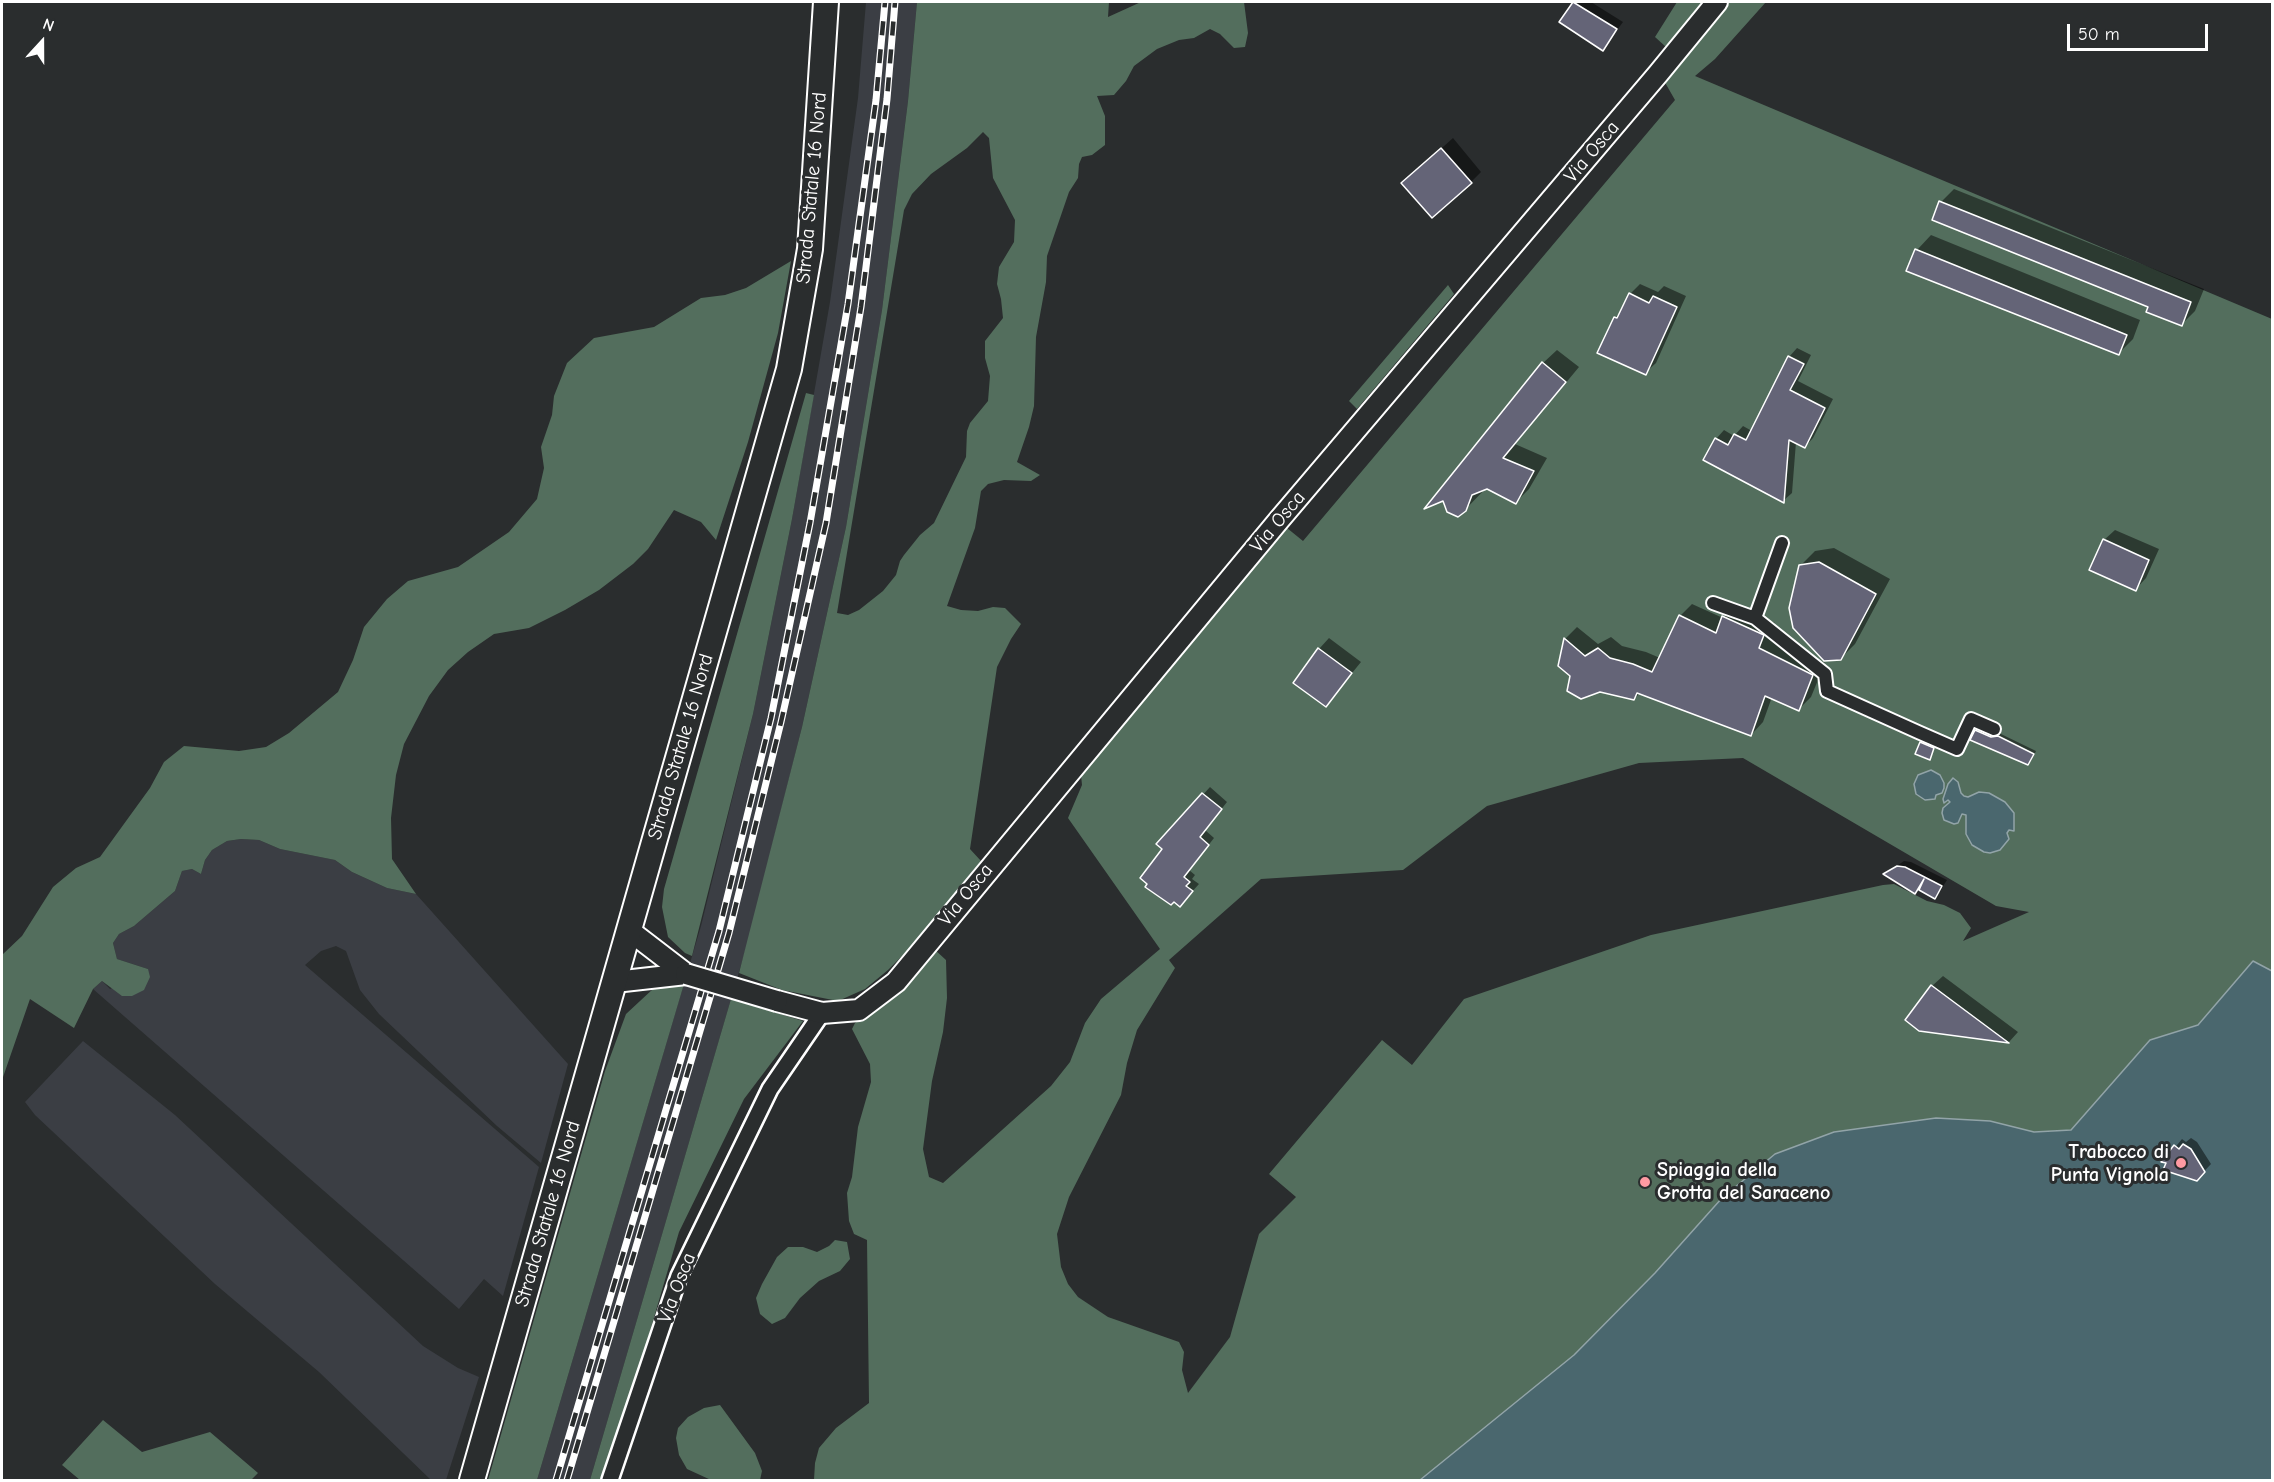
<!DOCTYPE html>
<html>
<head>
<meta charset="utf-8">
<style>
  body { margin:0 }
  #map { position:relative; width:2274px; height:1482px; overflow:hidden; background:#2a2d2e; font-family:"Comic Neue",sans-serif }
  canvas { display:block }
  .frame { position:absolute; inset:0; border:3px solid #fff; pointer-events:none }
  .north { position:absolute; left:12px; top:12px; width:60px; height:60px; -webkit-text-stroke:4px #2a2d2e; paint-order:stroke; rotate:21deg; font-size:16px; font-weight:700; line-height:24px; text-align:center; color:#fff }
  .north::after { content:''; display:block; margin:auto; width:21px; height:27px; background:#fff; clip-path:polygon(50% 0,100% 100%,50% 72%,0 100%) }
  .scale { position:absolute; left:2067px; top:24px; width:141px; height:27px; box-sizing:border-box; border:3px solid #fff; border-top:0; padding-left:8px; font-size:18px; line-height:21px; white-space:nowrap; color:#fff; -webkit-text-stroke:4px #2a2d2e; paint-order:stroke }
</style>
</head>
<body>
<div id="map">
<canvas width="2274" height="1482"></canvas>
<div class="frame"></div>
<div class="north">N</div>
<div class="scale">50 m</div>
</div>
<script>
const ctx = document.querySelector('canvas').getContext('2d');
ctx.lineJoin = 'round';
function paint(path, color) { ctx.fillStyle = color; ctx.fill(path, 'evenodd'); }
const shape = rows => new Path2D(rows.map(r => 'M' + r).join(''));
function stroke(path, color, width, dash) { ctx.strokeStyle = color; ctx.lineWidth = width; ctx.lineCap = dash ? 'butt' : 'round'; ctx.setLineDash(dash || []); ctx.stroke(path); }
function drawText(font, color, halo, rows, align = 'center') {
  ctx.font = font + ' "Comic Neue",sans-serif'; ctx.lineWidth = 6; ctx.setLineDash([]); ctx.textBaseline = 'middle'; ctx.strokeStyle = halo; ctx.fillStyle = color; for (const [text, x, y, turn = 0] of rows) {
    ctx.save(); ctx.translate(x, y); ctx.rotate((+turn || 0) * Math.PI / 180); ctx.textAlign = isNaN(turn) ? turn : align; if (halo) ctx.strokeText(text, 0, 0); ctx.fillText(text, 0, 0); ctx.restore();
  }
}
const built = shape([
  [866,2,917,2,908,101,882,310,846,527,802,727,749,938,590,1480,537,1480,701,926,753,714,792,519,830,302,858,98],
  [241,839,259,840,280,849,335,860,352,872,387,888,416,894,568,1064,541,1163,497,1126,379,1014,360,990,346,951,336,946,321,951,305,965,539,1167,503,1296,484,1279,459,1309,93,989,102,981,110,989,148,969,117,959,113,943,119,934,134,926,175,891,182,871,192,869,201,874,205,860,212,850,227,841],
  [83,1041,175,1115,423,1346,458,1368,479,1377,446,1480,431,1480,319,1372,215,1284,35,1115,25,1102]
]);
const green = shape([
  [917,2,1109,2,1108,17,1141,2,1244,2,1248,33,1245,47,1234,48,1220,34,1210,29,1194,38,1179,40,1157,49,1134,66,1126,81,1114,95,1097,96,1105,116,1105,145,1092,155,1082,157,1079,164,1078,178,1069,192,1047,256,1046,282,1036,337,1034,406,1029,427,1017,462,1040,475,1031,481,1004,480,988,484,981,491,975,528,947,606,961,610,978,611,993,607,1005,608,1021,624,1011,639,997,667,970,849,981,861,911,947,888,970,865,989,838,1001,782,990,739,973,802,727,846,527,882,310,908,101],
  [983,132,989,138,993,178,1015,220,1014,242,999,267,997,284,1001,299,1003,318,985,341,985,358,990,376,988,401,970,423,967,431,966,457,934,523,920,535,904,555,900,561,896,575,883,591,859,610,848,615,837,613,904,210,912,194,931,174,967,148],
  [1677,2,1705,2,1666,47,1655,37],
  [1729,2,1766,2,1715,59,1695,76,2272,319,2272,971,2253,962,2198,1025,2150,1040,2071,1130,2034,1132,1574,1355,1441,1480,814,1480,815,1463,819,1448,836,1428,869,1403,867,1240,854,1234,849,1221,847,1193,852,1177,858,1127,871,1082,870,1064,852,1029,855,1023,872,1010,934,949,946,960,947,998,943,1032,932,1081,923,1149,929,1177,943,1183,1051,1086,1070,1062,1085,1023,1101,999,1160,949,1068,818,1082,785,1081,775,1287,528,1303,541,1675,100,1663,79],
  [1743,758,1996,906,2029,912,1963,941,1971,928,1960,913,1944,905,1927,901,1894,884,1883,885,1651,935,1464,999,1412,1065,1382,1040,1269,1174,1296,1197,1259,1234,1230,1337,1188,1393,1182,1370,1184,1352,1179,1342,1108,1317,1078,1297,1068,1284,1061,1267,1057,1234,1069,1197,1121,1095,1127,1063,1137,1030,1175,968,1169,960,1261,879,1403,870,1487,806,1639,763],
  [791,261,778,333,748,442,716,540,701,522,674,510,648,549,633,564,599,590,565,610,529,628,494,634,468,652,448,670,429,696,404,744,396,775,391,818,392,859,416,894,387,888,352,872,335,860,280,849,259,840,241,839,227,841,212,850,205,860,201,874,192,869,182,871,175,891,134,926,119,934,113,943,117,959,148,969,150,977,144,990,132,996,122,996,102,981,93,989,74,1028,30,999,2,1080,2,955,22,936,53,887,76,868,100,857,150,788,164,762,184,746,239,751,266,747,289,733,338,692,353,660,364,627,387,599,408,581,458,567,509,532,537,499,544,468,541,447,552,415,554,396,567,363,594,338,654,327,701,298,725,295,746,288],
  [1448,285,1454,294,1357,409,1349,401],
  [806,393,814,395,792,519,753,714,692,956,685,953,668,937,662,907,664,889],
  [684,984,537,1480,488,1480,605,1071,626,1014,654,988],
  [731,999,803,1021,744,1099,679,1232,631,1396,603,1480,590,1480],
  [835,1240,847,1242,850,1259,840,1271,819,1281,800,1298,785,1318,772,1324,760,1314,756,1298,762,1284,777,1257,788,1247,803,1247,817,1252,829,1246],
  [720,1405,755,1453,762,1471,760,1480,711,1480,687,1469,679,1455,676,1438,678,1428,688,1417,704,1408],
  [103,1420,142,1452,210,1432,258,1473,251,1480,80,1480,62,1465]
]);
const water = shape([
  [1931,770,1940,775,1944,783,1944,788,1942,793,1936,795,1935,799,1925,800,1916,794,1914,784,1918,775,1931,770],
  [1953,778,1958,782,1961,793,1964,796,1968,797,1979,792,1989,793,2005,802,2014,813,2014,831,2009,830,2007,833,2009,839,2000,850,1990,853,1984,852,1972,845,1966,834,1966,815,1962,814,1958,823,1954,824,1944,820,1942,813,1943,808,1950,802,1948,800,1944,803,1943,799,1948,784,1953,778],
  [2253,961,2272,971,2272,1480,1420,1480,1574,1355,1655,1273,1722,1198,1775,1154,1834,1132,1936,1118,1990,1121,2034,1132,2071,1130,2150,1040,2198,1025,2253,961]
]);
const shadow = shape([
  [1575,2,1591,2,1623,22,1603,49,1561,22],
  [1453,138,1481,172,1471,182,1414,173],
  [1954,189,2204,289,2195,311,2182,324,1941,202],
  [1931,235,2140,320,2133,339,2119,353,1908,270,1917,250],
  [1640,284,1658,292,1664,286,1686,296,1656,363,1645,373,1615,318,1622,311,1630,294],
  [1797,348,1811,355,1798,381,1833,399,1813,438,1805,447,1796,442,1792,493,1783,501,1716,439,1724,430,1734,436,1743,426,1752,431,1789,357],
  [1557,350,1579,367,1515,444,1547,458,1529,489,1515,503,1487,487,1462,513,1444,499,1429,505,1543,363],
  [2115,530,2159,549,2146,578,2136,589,2104,540],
  [1834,548,1890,579,1855,644,1840,659,1800,566,1815,551],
  [1692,604,1723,618,1736,605,1775,623,1771,635,1825,663,1811,697,1799,709,1772,697,1763,722,1751,735,1640,693,1634,699,1559,666,1565,639,1577,627,1598,644,1611,637,1622,646,1646,652,1660,658,1680,616],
  [1329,638,1361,662,1326,705,1319,649],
  [1979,728,1995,734,2001,734,2036,751,2031,761,2028,764,1976,731],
  [1924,740,1936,745,1929,758,1921,743],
  [1210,787,1227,802,1205,830,1214,838,1189,870,1195,875,1192,879,1199,884,1180,905,1164,849,1158,844],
  [1904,861,1911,862,1947,880,1940,891,1935,897,1919,888,1915,892,1885,874],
  [1943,976,2018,1032,2009,1042,1920,1029,1932,986],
  [2191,1138,2197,1142,2211,1164,2197,1179,2164,1161,2182,1139,2186,1142]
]);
const building = shape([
  [1573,2,1617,29,1603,51,1559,22,1573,2],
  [1441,148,1472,183,1432,218,1401,183,1441,148],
  [1939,201,2191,302,2182,326,2146,312,2148,307,1932,220,1939,201],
  [1915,249,2127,335,2119,355,1906,271,1915,249],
  [1629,293,1649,303,1653,296,1677,307,1646,375,1597,353,1614,317,1617,318,1629,293],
  [1788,356,1804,364,1790,390,1825,408,1805,448,1789,440,1784,503,1703,460,1715,438,1728,445,1734,434,1746,440,1788,356],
  [1542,362,1566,382,1503,458,1534,471,1516,504,1487,489,1472,495,1466,511,1458,517,1447,512,1443,501,1424,509,1542,362],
  [2103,539,2149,560,2136,591,2089,570,2103,539],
  [1819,562,1876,594,1841,660,1824,661,1793,628,1789,608,1799,565,1819,562],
  [1679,615,1716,633,1722,616,1764,635,1759,648,1813,675,1799,711,1765,696,1751,736,1637,693,1634,700,1600,692,1581,699,1567,691,1570,676,1558,666,1564,638,1585,656,1598,648,1610,658,1633,664,1652,672,1679,615],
  [1318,648,1352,673,1326,707,1293,683,1318,648],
  [1975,730,1991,737,1998,736,2034,754,2028,765,1970,740,1975,730],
  [1920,742,1934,748,1930,760,1915,754,1920,742],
  [1202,793,1222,809,1200,837,1209,845,1184,877,1190,882,1186,886,1193,891,1180,907,1174,902,1171,905,1145,887,1147,884,1140,878,1162,849,1156,844,1202,793],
  [1897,866,1905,867,1942,886,1935,899,1919,890,1924,879,1915,894,1883,874,1897,866],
  [1931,985,2009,1043,1919,1031,1905,1020,1931,985],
  [2183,1144,2191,1149,2205,1172,2197,1181,2163,1170,2166,1163,2161,1162,2174,1145,2179,1149,2183,1144]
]);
const pedestrian = shape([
  [1713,603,1755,618,1825,674,1827,691,1918,732,1957,749,1971,719,1994,729],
  [1755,618,1782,543]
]);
const minor = shape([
  [610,1480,679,1276,770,1089,822,1013]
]);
const tertiary = shape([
  [630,931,686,974],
  [615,982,686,974],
  [777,1001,822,1013,859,1010,896,982,1279,520,1658,74,1717,2]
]);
const primary = shape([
  [472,1480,789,369,810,249,826,2]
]);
const rail = shape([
  [556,1480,719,931,771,718,810,523,848,304,876,100,885,2],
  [567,1480,729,933,781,722,826,523,861,307,887,99,895,2]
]);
const tertiaryBridge = shape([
  [686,974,777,1001]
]);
const markers = [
  [2181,1163,6,"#ff9aa2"],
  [1645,1182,6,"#ff9aa2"]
];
const streetNames = [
  ["Via Osca",1592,152,-50],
  ["Strada Statale 16 Nord",812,188,-85],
  ["Via Osca",1278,522,-50],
  ["Strada Statale 16 Nord",681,747,-74],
  ["Via Osca",966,895,-51],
  ["Strada Statale 16 Nord",548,1214,-74],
  ["Via Osca",677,1288,-69]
];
const poiNames = [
  ["Trabocco di",2169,1152],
  ["Punta Vignola",2169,1175],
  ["Spiaggia della",1657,1170,"left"],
  ["Grotta del Saraceno",1657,1193,"left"]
];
paint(built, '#3b3e44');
paint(green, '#536e5d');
paint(water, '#4a676e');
stroke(water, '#92a4a8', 1.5);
paint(shadow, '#0007');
paint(building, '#646477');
stroke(building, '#fff', 1.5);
stroke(pedestrian, '#fff', 16);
stroke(minor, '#fff', 20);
stroke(tertiary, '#fff', 24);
stroke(primary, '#fff', 28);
stroke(pedestrian, '#2a2d2e', 12);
stroke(minor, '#2a2d2e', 15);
stroke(tertiary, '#2a2d2e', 20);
stroke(primary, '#2a2d2e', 24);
stroke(rail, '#fff', 7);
stroke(rail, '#2a2d2e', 4.5, [14]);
stroke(tertiaryBridge, '#fff', 24, []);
stroke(tertiaryBridge, '#2a2d2e', 20);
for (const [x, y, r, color] of markers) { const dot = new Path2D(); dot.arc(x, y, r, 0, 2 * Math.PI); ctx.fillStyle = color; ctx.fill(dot); stroke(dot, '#2a2d2e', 2); }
drawText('20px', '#fff', '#2a2d2e', streetNames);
drawText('bold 20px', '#fff', '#2a2d2e', poiNames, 'right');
</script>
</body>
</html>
